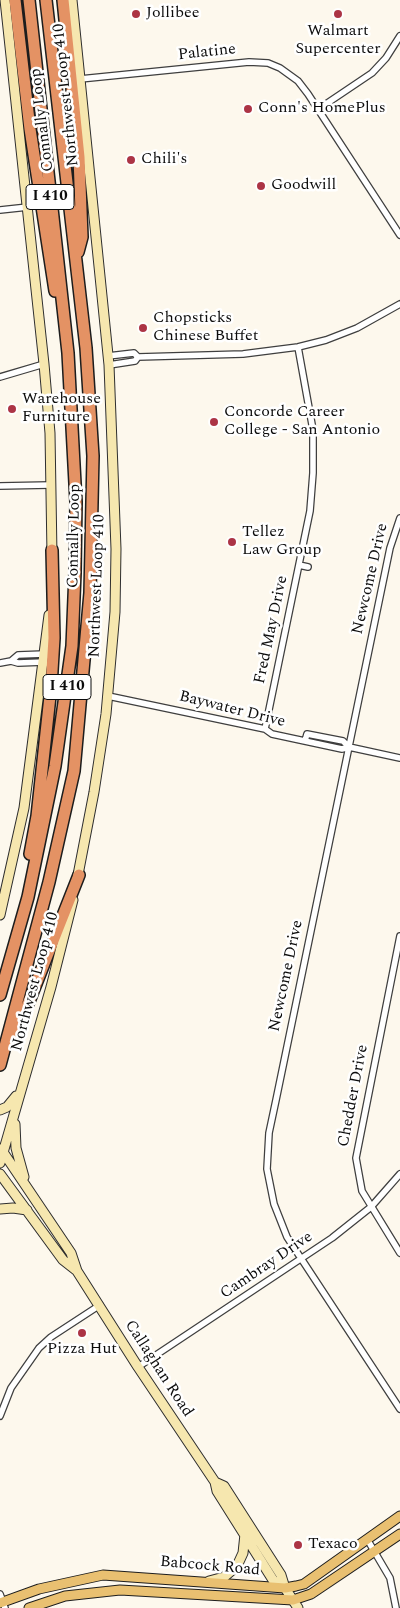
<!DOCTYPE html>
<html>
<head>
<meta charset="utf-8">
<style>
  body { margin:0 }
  canvas { display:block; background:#fdf8ed }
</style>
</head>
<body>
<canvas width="400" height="1608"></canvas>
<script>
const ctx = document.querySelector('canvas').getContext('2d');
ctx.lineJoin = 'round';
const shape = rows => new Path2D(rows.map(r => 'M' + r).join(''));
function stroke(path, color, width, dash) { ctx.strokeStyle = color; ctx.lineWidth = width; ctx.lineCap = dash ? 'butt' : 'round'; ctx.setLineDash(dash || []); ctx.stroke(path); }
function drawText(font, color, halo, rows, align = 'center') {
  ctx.font = font + ' Spectral,serif'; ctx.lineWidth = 5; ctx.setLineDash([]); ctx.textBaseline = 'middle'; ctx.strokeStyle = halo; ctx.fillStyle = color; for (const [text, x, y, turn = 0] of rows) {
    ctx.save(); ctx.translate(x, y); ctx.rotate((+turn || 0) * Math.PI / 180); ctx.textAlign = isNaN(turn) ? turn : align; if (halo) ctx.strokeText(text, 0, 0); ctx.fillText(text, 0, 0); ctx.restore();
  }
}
const street = shape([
  [80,79,249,62,268,63,280,68,298,81,308,94,400,235],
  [317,110,372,73,386,58,400,36],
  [0,210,28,207],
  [108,356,134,353,138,357,243,354,298,347,326,340,357,328,400,304],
  [109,365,135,361,138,357],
  [0,377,44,364],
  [0,486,50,485],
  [400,518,390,548,276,1100,269,1133,267,1169,274,1204,287,1237,400,1409],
  [299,565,308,567],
  [11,661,18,663,44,662],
  [0,663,11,661,18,655,45,654],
  [108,696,265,729,272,734,342,749,349,747,400,758],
  [265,729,310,511,313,473,313,430,298,347],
  [305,741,307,734,343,741,349,747],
  [400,936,356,1158,362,1191,400,1253],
  [138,1367,332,1238,371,1207,400,1174],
  [0,1416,11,1388,39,1348,51,1337,100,1305],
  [367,1539,390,1578,396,1608],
  [0,1594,5,1608]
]);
const secondary = shape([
  [5,0,44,364,50,433,52,555],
  [72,0,109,365,116,549,115,612,106,714,94,792,77,880],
  [0,915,24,808,49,615],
  [0,1110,7,1107,16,1096],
  [15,1124,16,1148,24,1177],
  [1,1149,71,1253,77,1271,138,1367,215,1482,217,1491,273,1580,285,1588],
  [0,1163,51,987,73,900],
  [0,1174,63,1260,77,1271],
  [0,1209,13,1208,27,1210],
  [215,1482,224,1486,281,1575,285,1588,298,1608],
  [209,1581,224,1577,237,1566,243,1553,245,1534]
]);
const primary = shape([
  [0,1603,39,1589,103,1575,285,1588,296,1586,304,1584,400,1516],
  [29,1608,65,1596,120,1590,293,1600,311,1594,400,1534]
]);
const highway = shape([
  [15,0,30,129,55,291],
  [63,0,79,157,82,237,78,252],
  [30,854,37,816,51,687,54,638,52,550],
  [0,995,28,897,55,766,72,646,75,573,76,502,68,353,29,0],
  [13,1042,79,875],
  [0,1065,49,882,74,771,90,593,93,456,86,348,46,0]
]);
const markers = [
  [136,14,5,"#ac3445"],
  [338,14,5,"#ac3445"],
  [248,109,5,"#ac3445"],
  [131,160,5,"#ac3445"],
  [261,186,5,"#ac3445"],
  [143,328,5,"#ac3445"],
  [12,409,5,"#ac3445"],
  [214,422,5,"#ac3445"],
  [232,542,5,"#ac3445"],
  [82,1333,5,"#ac3445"],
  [298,1545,5,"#ac3445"]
];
const shields = [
  [50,197,48],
  [67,687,48]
];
const shieldNames = [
  ["I 410",50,197],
  ["I 410",67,687]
];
const poiNames = [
  ["Jollibee",146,14],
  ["Walmart",338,32,"center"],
  ["Supercenter",338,50,"center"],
  ["Conn's HomePlus",258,109],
  ["Chili's",141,160],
  ["Goodwill",271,186],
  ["Chopsticks",153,319],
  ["Chinese Buffet",153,337],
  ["Warehouse",22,400],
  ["Furniture",22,418],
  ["Concorde Career",224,413],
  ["College - San Antonio",224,431],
  ["Tellez",242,533],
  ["Law Group",242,551],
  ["Pizza Hut",82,1350,"center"],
  ["Texaco",308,1545]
];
const streetNames = [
  ["Palatine",207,53,-6],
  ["Northwest Loop 410",67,95,-96],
  ["Connally Loop",43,120,-97],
  ["Connally Loop",75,536,-89],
  ["Newcome Drive",371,579,-77],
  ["Northwest Loop 410",98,586,-88],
  ["Fred May Drive",272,630,-78],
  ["Baywater Drive",232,710,14],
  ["Newcome Drive",287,976,-78],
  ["Northwest Loop 410",36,982,-75],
  ["Chedder Drive",354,1096,-79],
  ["Cambray Drive",267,1266,-34],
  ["Callaghan Road",158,1369,57],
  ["Babcock Road",210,1567,5]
];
stroke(street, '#3f3f3f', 8);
stroke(secondary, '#2e2e2e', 11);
stroke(primary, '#1d1d1d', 11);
stroke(highway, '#1d1d1d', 14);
stroke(street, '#fff', 5.5);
stroke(secondary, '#f6e7af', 9);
stroke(primary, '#e9c071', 9);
stroke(highway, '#e49264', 11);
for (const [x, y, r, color] of markers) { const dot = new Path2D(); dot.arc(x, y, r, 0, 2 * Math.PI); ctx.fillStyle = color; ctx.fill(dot); stroke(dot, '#fff', 2); }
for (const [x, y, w] of shields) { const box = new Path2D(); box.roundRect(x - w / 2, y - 12.5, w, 25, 4); ctx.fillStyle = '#fff'; ctx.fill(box); stroke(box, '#0c0c0c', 1); }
drawText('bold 15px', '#0c0c0c', null, shieldNames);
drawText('16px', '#0c0c0c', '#fff', poiNames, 'left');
drawText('16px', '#0c0c0c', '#fff', streetNames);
</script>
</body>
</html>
